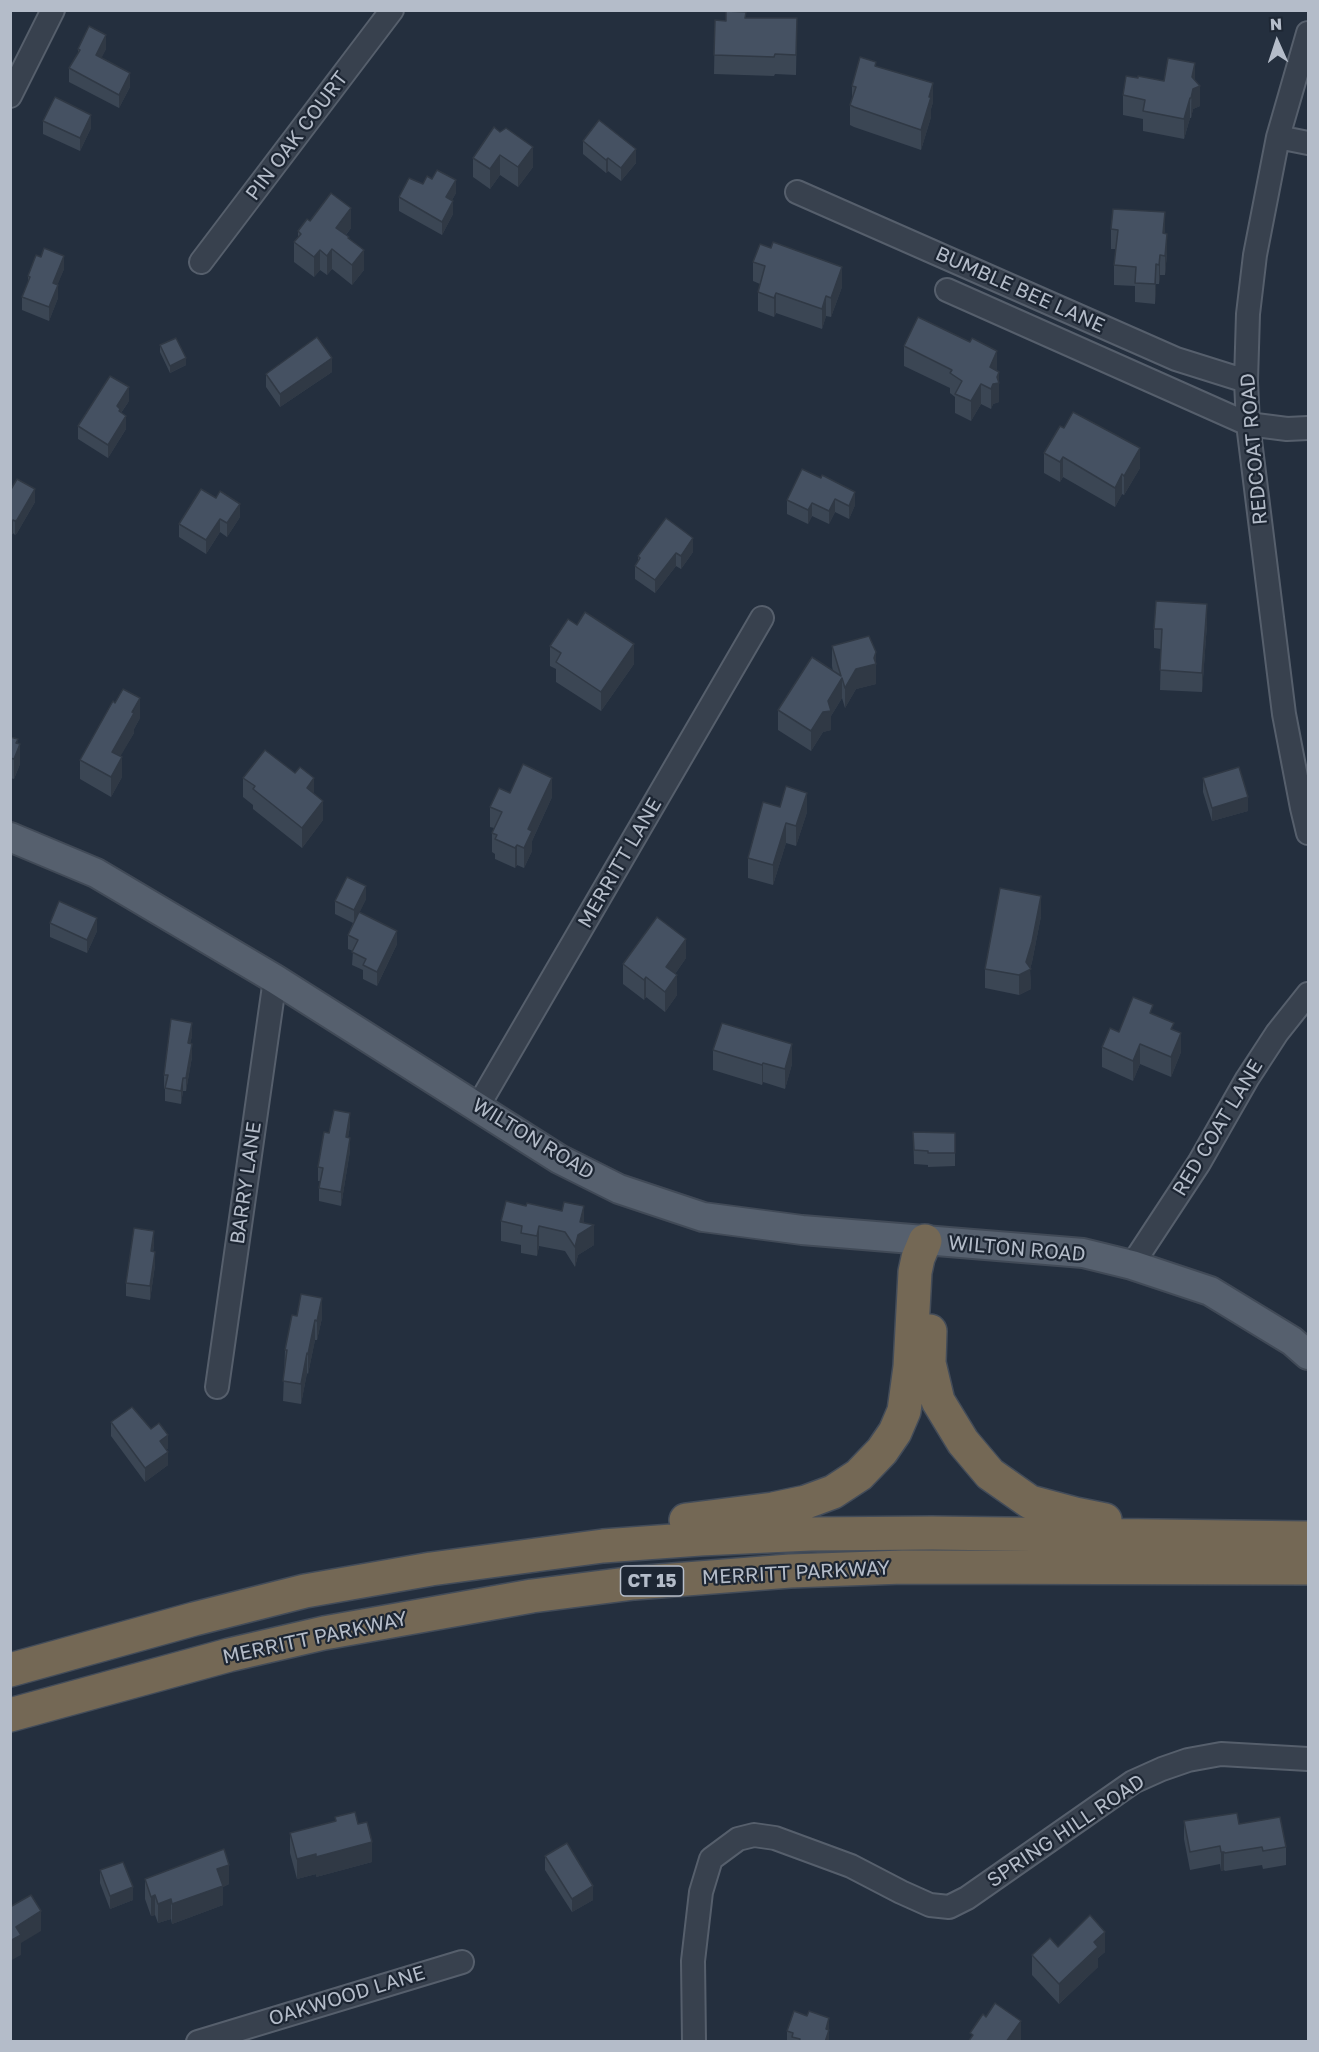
<!DOCTYPE html>
<html>
<head>
<meta charset="utf-8">
<style>
  body { margin:0 }
  #map { position:relative; width:1319px; height:2052px; overflow:hidden; background:#242f3e; font-family:"Golos Text",sans-serif }
  canvas { display:block }
  .frame { position:absolute; inset:0; border:12px solid #b4bcc9; pointer-events:none }
  .north { position:absolute; left:1247px; top:12px; width:60px; height:60px; -webkit-text-stroke:4px #1d2633; paint-order:stroke; rotate:357deg; font-size:16px; font-weight:700; line-height:24px; text-align:center; color:#b4bcc9 }
  .north::after { content:''; display:block; margin:auto; width:21px; height:27px; background:#b4bcc9; clip-path:polygon(50% 0,100% 100%,50% 72%,0 100%) }
</style>
</head>
<body>
<div id="map">
<canvas width="1319" height="2052"></canvas>
<div class="frame"></div>
<div class="north">N</div>
</div>
<script>
const ctx = document.querySelector('canvas').getContext('2d');
ctx.lineJoin = 'round';
const shape = rows => new Path2D(rows.map(r => 'M' + r).join(''));
function stroke(path, color, width, dash) { ctx.strokeStyle = color; ctx.lineWidth = width; ctx.lineCap = dash ? 'butt' : 'round'; ctx.setLineDash(dash || []); ctx.stroke(path); }
function paint(path, color) { ctx.fillStyle = color; ctx.fill(path, 'evenodd'); }
function drawText(font, color, halo, rows, align = 'center') {
  ctx.font = font + ' "Golos Text",sans-serif'; ctx.lineWidth = 4.5; ctx.setLineDash([]); ctx.textBaseline = 'middle'; ctx.strokeStyle = halo; ctx.fillStyle = color; for (const [text, x, y, turn = 0] of rows) {
    ctx.save(); ctx.translate(x, y); ctx.rotate((+turn || 0) * Math.PI / 180); ctx.textAlign = isNaN(turn) ? turn : align; if (halo) ctx.strokeText(text, 0, 0); ctx.fillText(text, 0, 0); ctx.restore();
  }
}
const minor = shape([
  [1308,33,1278,137,1255,255,1248,314,1246,381,1248,424,1284,714,1302,808,1308,833],
  [10,96,53,10],
  [1278,137,1308,143],
  [797,192,1176,359,1246,381],
  [201,262,392,10],
  [947,290,1248,424,1287,429,1308,428],
  [477,1108,762,618],
  [1132,1265,1199,1163,1247,1079,1277,1033,1308,994],
  [217,1387,275,979],
  [198,2042,462,1962],
  [694,2042,693,1961,701,1892,711,1859,738,1839,754,1835,775,1838,851,1866,901,1892,930,1905,949,1907,967,1898,1133,1782,1162,1769,1188,1760,1221,1754,1308,1759]
]);
const major = shape([
  [10,837,96,873,275,979,559,1159,619,1189,703,1217,802,1230,1083,1253,1132,1265,1210,1291,1292,1341,1308,1355]
]);
const highway = shape([
  [930,1331,929,1363,938,1401,963,1442,990,1474,1030,1502,1075,1514,1105,1520],
  [686,1520,773,1509,806,1502,833,1492,859,1475,882,1451,895,1432,904,1411,910,1367,915,1272,918,1258,925,1241],
  [10,1670,194,1619,305,1591,431,1569,603,1546,700,1539,811,1534,932,1533,1308,1538],
  [10,1715,229,1655,324,1633,532,1596,634,1583,790,1571,903,1567,1308,1568]
]);
const wall = shape([
  [746,18,797,18,796,75,775,74,774,76,714,74,715,20,726,21],
  [78,49,106,49,101,58,130,87,119,108,69,82,69,68,78,53],
  [876,66,933,102,931,109,931,117,921,150,854,127,850,125,850,105,852,99,852,86],
  [1195,80,1200,106,1193,109,1191,118,1190,118,1184,139,1143,131,1143,119,1123,115,1123,95,1164,81],
  [43,121,91,128,80,151,43,134],
  [500,132,533,167,518,187,500,175,490,189,473,177,473,158],
  [583,141,636,163,621,181,608,171,606,173,583,154],
  [423,184,456,193,452,200,453,214,442,235,399,211,399,197],
  [310,221,351,228,346,235,364,270,352,285,332,269,327,275,320,270,314,277,294,262,294,242,298,237,298,231],
  [1111,229,1164,233,1167,253,1165,275,1160,275,1159,284,1156,284,1155,304,1135,302,1135,286,1114,285,1114,265,1116,249,1111,249],
  [753,262,842,287,831,317,826,316,822,329,776,313,774,317,758,311,758,292,760,284,753,281],
  [64,269,57,285,58,298,49,321,22,310,22,297,28,283,28,276],
  [160,345,186,365,170,373,160,352],
  [904,346,997,371,999,392,999,402,993,404,991,409,981,404,971,421,955,413,955,397,950,393,950,388,904,366],
  [332,372,280,407,266,387,266,374],
  [129,401,121,413,126,429,108,458,78,439,78,426],
  [1044,453,1140,468,1124,495,1122,494,1115,507,1063,477,1060,482,1044,473],
  [802,469,855,505,849,519,835,512,829,524,812,516,808,524,787,514,787,500],
  [10,491,35,502,17,533,15,535,13,533,10,538],
  [1308,513,1308,533,1307,533],
  [240,517,227,537,220,532,206,554,179,537,179,524],
  [693,552,681,569,676,566,655,593,635,579,635,566,638,561,638,556],
  [1207,624,1202,692,1160,690,1161,649,1154,648,1154,629],
  [550,646,634,664,601,711,556,682,556,669,550,666],
  [832,646,876,652,876,684,856,689,845,708,842,698,831,716,831,730,823,732,811,751,778,730,778,710,833,671,832,666],
  [140,718,134,729,134,733,120,756,122,777,111,797,80,779,80,760],
  [10,737,18,743,20,764,14,779,10,778],
  [243,778,314,794,323,820,302,848,253,809,253,805,243,797],
  [1203,778,1248,811,1212,821,1203,792],
  [510,793,552,797,532,841,532,851,524,868,517,865,515,868,495,859,495,854,492,852,492,833,494,828,490,827,490,807],
  [780,807,807,812,796,846,786,843,773,885,748,878,748,858],
  [366,899,359,913,397,944,377,986,363,979,363,970,352,965,353,951,348,949,348,935,353,923,335,914,335,901],
  [1041,916,1032,962,1030,969,1031,989,1019,995,985,988,985,969],
  [50,923,97,931,87,953,50,937],
  [686,958,675,974,677,995,665,1012,646,997,644,1000,623,984,623,964],
  [1153,1014,1174,1030,1181,1052,1171,1077,1140,1064,1133,1081,1102,1067,1102,1047,1119,1032],
  [192,1036,190,1043,192,1057,186,1091,183,1091,181,1104,165,1101,165,1089,164,1088,164,1075],
  [713,1050,792,1064,785,1089,763,1082,762,1085,713,1070],
  [350,1126,348,1137,350,1151,341,1206,319,1201,319,1188,320,1181,318,1181,318,1167,329,1133],
  [913,1132,955,1133,955,1166,928,1167,928,1165,914,1164],
  [501,1221,584,1223,594,1245,578,1255,575,1267,565,1251,539,1246,537,1256,521,1253,521,1245,501,1241],
  [154,1245,153,1252,155,1265,150,1300,126,1296,126,1283],
  [292,1315,322,1318,317,1340,315,1340,308,1374,307,1373,301,1404,283,1401,285,1350],
  [111,1422,168,1448,166,1450,168,1465,145,1482,111,1436],
  [335,1817,358,1824,372,1862,316,1877,316,1874,297,1879,290,1853,290,1833,335,1821],
  [1184,1821,1239,1824,1286,1847,1286,1865,1263,1869,1262,1865,1225,1871,1224,1870,1221,1871,1220,1864,1190,1870,1184,1839],
  [545,1856,593,1900,572,1912,545,1870],
  [100,1870,133,1900,110,1909,100,1883],
  [145,1879,229,1884,223,1887,223,1905,172,1924,171,1919,158,1923,155,1915,151,1916,145,1899],
  [1058,1947,1105,1952,1098,1958,1098,1967,1059,2004,1032,1975,1032,1955],
  [787,2031,829,2031,829,2042,787,2042]
]);
const shadedWall = shape([
  [106,35,106,49,96,69,96,55],
  [1195,63,1195,83,1200,86,1200,106,1193,109,1191,118,1192,77],
  [130,73,130,87,119,108,119,95],
  [933,83,933,102,931,109,931,117,921,150,921,130],
  [1190,98,1190,118,1184,139,1184,119],
  [91,115,91,128,80,151,80,138],
  [533,147,533,167,518,187,518,167],
  [636,149,636,163,621,181,621,168],
  [500,155,500,175,490,189,490,169],
  [608,158,608,171,606,173,606,160],
  [456,180,456,193,446,211,446,197],
  [453,201,453,214,442,235,442,222],
  [351,208,351,228,336,247,336,228],
  [1165,212,1165,232,1163,253,1163,233],
  [1167,234,1167,253,1165,275,1165,256],
  [332,249,332,269,327,275,327,256],
  [320,250,320,270,314,277,314,257],
  [364,250,364,270,352,285,352,265],
  [1160,255,1160,275,1159,284,1159,265],
  [64,256,64,269,53,296,53,283],
  [1156,264,1156,284,1155,304,1155,284],
  [842,267,842,287,831,317,831,298],
  [58,285,58,298,49,321,49,307],
  [776,293,776,313,774,317,774,298],
  [826,296,826,316,822,329,822,309],
  [997,351,997,371,990,367],
  [186,358,186,365,170,373,170,366],
  [332,358,332,372,280,407,280,394],
  [999,372,999,402,993,404,991,409,991,389],
  [981,384,981,404,971,421,971,401],
  [129,387,129,401,120,414,117,406],
  [126,416,126,429,108,458,108,445],
  [1140,448,1140,468,1124,495,1124,476],
  [1063,457,1063,477,1060,482,1060,462],
  [1122,474,1122,494,1115,507,1115,488],
  [35,489,35,502,17,533,15,535,15,521],
  [855,492,855,505,849,519,849,506],
  [835,499,835,512,829,524,829,511],
  [812,503,812,516,808,524,808,510],
  [240,504,240,517,227,537,227,523],
  [220,519,220,532,206,554,206,540],
  [13,520,13,533,10,538,10,524],
  [693,538,693,552,681,569,681,556],
  [676,553,676,566,655,593,655,580],
  [1207,604,1207,624,1202,692,1202,673],
  [634,644,634,664,601,711,601,692],
  [876,652,876,684,856,689,845,708,845,688,856,669,874,658],
  [842,678,842,698,831,716,831,730,823,732,811,751,811,731],
  [140,698,140,718,134,729,134,733,112,771,112,752],
  [18,739,18,749,20,744,20,764,14,779,14,759],
  [122,757,122,777,111,797,111,777],
  [314,778,314,798,307,788],
  [552,778,552,797,532,841,532,851,524,868,524,848,528,829],
  [807,793,807,812,796,846,796,826],
  [1248,797,1248,811,1212,821,1212,808],
  [323,801,323,820,302,848,302,828],
  [786,823,786,843,773,885,773,865],
  [517,845,517,865,515,868,515,848],
  [366,886,366,899,354,924,354,910],
  [1041,896,1041,916,1032,962,1030,969,1031,989,1019,995,1019,975,1026,962],
  [97,918,97,931,87,953,87,940],
  [397,931,397,944,377,986,377,972],
  [686,939,686,958,666,987,666,967],
  [677,975,677,995,665,1012,665,992],
  [646,977,646,997,644,1000,644,980],
  [192,1023,192,1036,188,1056,188,1043],
  [1181,1033,1181,1052,1171,1077,1171,1057],
  [192,1044,192,1057,186,1091,186,1078],
  [792,1044,792,1064,785,1089,785,1069],
  [1140,1044,1140,1064,1133,1081,1133,1061],
  [763,1063,763,1082,762,1085,762,1065],
  [183,1078,183,1091,181,1104,181,1091],
  [350,1113,350,1126,346,1150,346,1137],
  [350,1138,350,1151,341,1206,341,1192],
  [584,1206,584,1226,594,1225,594,1245,578,1255,575,1267,575,1247],
  [539,1226,539,1246,537,1256,537,1236],
  [154,1231,154,1245,151,1265,151,1251],
  [155,1252,155,1265,150,1300,150,1286],
  [322,1298,322,1318,317,1340,317,1321],
  [315,1320,315,1340,308,1374,308,1354],
  [307,1353,307,1373,301,1404,301,1384],
  [168,1435,168,1448,160,1455,160,1441],
  [168,1452,168,1465,145,1482,145,1468],
  [372,1842,372,1862,316,1877,316,1857],
  [1221,1852,1224,1852,1224,1870,1221,1871],
  [316,1854,316,1874,297,1879,297,1859],
  [229,1865,229,1884,223,1887,223,1905,172,1924,172,1904,217,1869],
  [593,1886,593,1900,572,1912,572,1899],
  [133,1887,133,1900,110,1909,110,1896],
  [155,1895,155,1915,151,1916,151,1897],
  [171,1899,171,1919,158,1923,158,1904],
  [41,1911,41,1931,21,1943,21,1955,10,1961,10,1941,16,1927],
  [1105,1932,1105,1952,1098,1958,1098,1967,1059,2004,1059,1984,1094,1942],
  [829,2018,829,2042,825,2042,826,2029],
  [1021,2021,1021,2041,1006,2042]
]);
const building = shape([
  [726,11,746,12,745,18,797,18,796,55,775,54,774,57,714,55,715,20,726,21,726,11],
  [89,26,106,35,96,55,130,73,119,95,69,68,80,50,78,49,89,26],
  [860,57,876,62,875,66,933,83,929,97,931,97,921,130,854,107,850,105,856,87,852,86,860,57],
  [1168,58,1195,63,1192,77,1200,86,1193,89,1191,98,1190,98,1184,119,1143,111,1145,100,1123,95,1126,76,1138,78,1138,76,1164,81,1168,58],
  [55,97,91,115,80,138,43,121,55,97],
  [599,120,636,149,621,168,608,158,606,160,583,141,599,120],
  [494,127,500,132,506,128,533,147,518,167,500,155,490,169,473,158,494,127],
  [437,170,456,180,446,197,453,201,442,222,399,197,409,178,423,184,427,176,432,179,437,170],
  [331,193,351,208,336,228,349,237,348,238,364,250,352,265,332,249,327,256,320,250,314,257,294,242,301,234,298,231,307,219,310,221,331,193],
  [1113,209,1165,212,1163,233,1167,234,1165,256,1160,255,1159,265,1156,264,1155,284,1135,283,1136,267,1114,265,1118,230,1111,229,1113,209],
  [773,242,842,267,831,298,826,296,822,309,776,293,774,298,758,292,765,266,753,262,760,244,771,248,773,242],
  [44,248,64,256,53,283,58,285,49,307,22,297,30,277,28,276,36,255,41,257,44,248],
  [918,317,970,342,972,338,997,351,990,367,999,372,997,377,999,383,993,384,991,389,981,384,971,401,955,394,962,381,950,373,952,370,904,346,918,317],
  [317,337,332,358,280,394,266,374,317,337],
  [176,338,186,358,170,366,160,345,176,338],
  [110,376,129,387,117,406,120,409,119,411,126,416,108,445,78,426,110,376],
  [1073,412,1140,448,1124,476,1122,474,1115,488,1063,457,1060,462,1044,453,1060,426,1064,428,1073,412],
  [802,469,821,478,822,475,855,492,849,506,835,499,829,511,812,503,808,510,787,500,802,469],
  [17,479,35,489,17,520,15,521,13,520,10,524,10,491,17,479],
  [201,489,216,498,220,491,240,504,227,523,220,519,206,540,179,524,201,489],
  [666,518,693,538,681,556,676,553,655,580,635,566,640,558,638,556,666,518],
  [1156,601,1207,604,1202,673,1160,670,1162,629,1154,629,1156,601],
  [585,612,634,644,601,692,556,662,561,653,550,646,568,619,577,625,585,612],
  [869,636,876,652,874,658,876,664,856,669,845,688,842,678,828,701,831,711,823,712,811,731,778,710,812,657,841,676,832,646,869,636],
  [123,689,140,698,132,712,134,713,112,752,122,757,111,777,80,760,113,701,115,703,123,689],
  [10,737,18,739,16,743,20,744,14,759,10,758,10,737],
  [265,750,295,773,300,767,314,778,307,788,323,801,302,828,253,789,255,786,243,778,265,750],
  [523,764,552,778,528,829,532,831,524,848,517,845,515,848,495,839,497,835,492,833,502,812,490,807,499,788,510,793,523,764],
  [1239,767,1248,797,1212,808,1203,778,1239,767],
  [786,786,807,793,796,826,786,823,773,865,748,858,763,802,780,807,786,786],
  [347,877,366,886,354,910,335,901,347,877],
  [1000,888,1041,896,1032,942,1026,962,1031,969,1019,975,985,969,1000,888],
  [59,901,97,918,87,940,50,923,59,901],
  [359,912,397,931,377,972,363,965,366,959,352,952,358,940,348,935,359,912],
  [657,917,686,939,666,967,677,975,665,992,646,977,644,980,623,964,657,917],
  [1133,997,1153,1005,1150,1013,1174,1023,1171,1029,1181,1033,1171,1057,1140,1044,1133,1061,1102,1047,1110,1028,1119,1032,1133,997],
  [171,1019,192,1023,188,1043,192,1044,186,1078,183,1078,181,1091,165,1088,168,1075,164,1075,171,1019],
  [722,1023,792,1044,785,1069,763,1063,762,1065,713,1050,722,1023],
  [334,1110,350,1113,346,1137,350,1138,341,1192,319,1188,323,1168,318,1167,324,1132,329,1133,334,1110],
  [913,1132,955,1133,955,1153,928,1153,928,1151,914,1150,913,1132],
  [506,1201,526,1206,527,1203,562,1211,564,1202,584,1206,580,1222,594,1225,578,1235,575,1247,565,1232,539,1226,537,1236,521,1233,522,1226,501,1221,506,1201],
  [134,1228,154,1231,151,1251,155,1252,150,1286,126,1283,134,1228],
  [301,1294,322,1298,317,1321,315,1320,308,1354,307,1353,301,1384,283,1381,287,1350,285,1350,292,1315,297,1316,301,1294],
  [132,1407,151,1429,159,1423,168,1435,160,1441,168,1452,145,1468,111,1422,132,1407],
  [355,1812,358,1824,367,1822,372,1842,316,1857,316,1854,297,1859,290,1833,336,1821,335,1817,355,1812],
  [1237,1813,1239,1824,1280,1817,1286,1847,1263,1851,1262,1847,1225,1853,1224,1852,1221,1852,1220,1846,1190,1852,1184,1821,1237,1813],
  [567,1843,593,1886,572,1899,545,1856,567,1843],
  [224,1849,229,1865,217,1869,223,1886,172,1904,171,1899,158,1904,155,1895,151,1897,145,1879,224,1849],
  [123,1862,133,1887,110,1896,100,1870,123,1862],
  [31,1895,41,1911,16,1927,21,1935,10,1941,10,1907,31,1895],
  [1090,1915,1105,1932,1094,1942,1098,1947,1059,1984,1032,1955,1050,1938,1058,1947,1090,1915],
  [995,2003,1021,2021,1006,2042,968,2042,973,2035,970,2033,983,2014,986,2017,995,2003],
  [794,2011,807,2016,809,2011,829,2018,826,2029,829,2030,825,2042,799,2042,800,2039,792,2037,793,2033,787,2031,794,2011]
]);
const shields = [
  [652,1581,63]
];
const shieldNames = [
  ["CT 15",652,1581]
];
const streetNames = [
  ["PIN OAK COURT",297,136,-53],
  ["BUMBLE BEE LANE",1020,290,24],
  ["REDCOAT ROAD",1254,449,-95],
  ["MERRITT LANE",620,863,-60],
  ["RED COAT LANE",1218,1128,-59],
  ["WILTON ROAD",533,1139,31],
  ["BARRY LANE",246,1183,-82],
  ["WILTON ROAD",1017,1249,5],
  ["MERRITT PARKWAY",796,1573,-3],
  ["MERRITT PARKWAY",315,1638,-12],
  ["SPRING HILL ROAD",1066,1831,-34],
  ["OAKWOOD LANE",347,1996,-17]
];
stroke(minor, '#565f6c', 26);
stroke(major, '#414a57', 32);
stroke(highway, '#434c59', 36);
stroke(minor, '#38414e', 22);
stroke(major, '#56606e', 28);
stroke(highway, '#746855', 33);
paint(wall, '#3b4654');
paint(shadedWall, '#303945');
paint(building, '#455162');
stroke(building, '#303945', 1.5);
for (const [x, y, w] of shields) { const box = new Path2D(); box.roundRect(x - w / 2, y - 15, w, 30, 4.5); ctx.fillStyle = '#1d2633'; ctx.fill(box); stroke(box, '#b4bcc9', 1.5); }
drawText('bold 18px', '#b4bcc9', null, shieldNames);
drawText('20px', '#b4bcc9', '#1d2633', streetNames);
</script>
</body>
</html>
